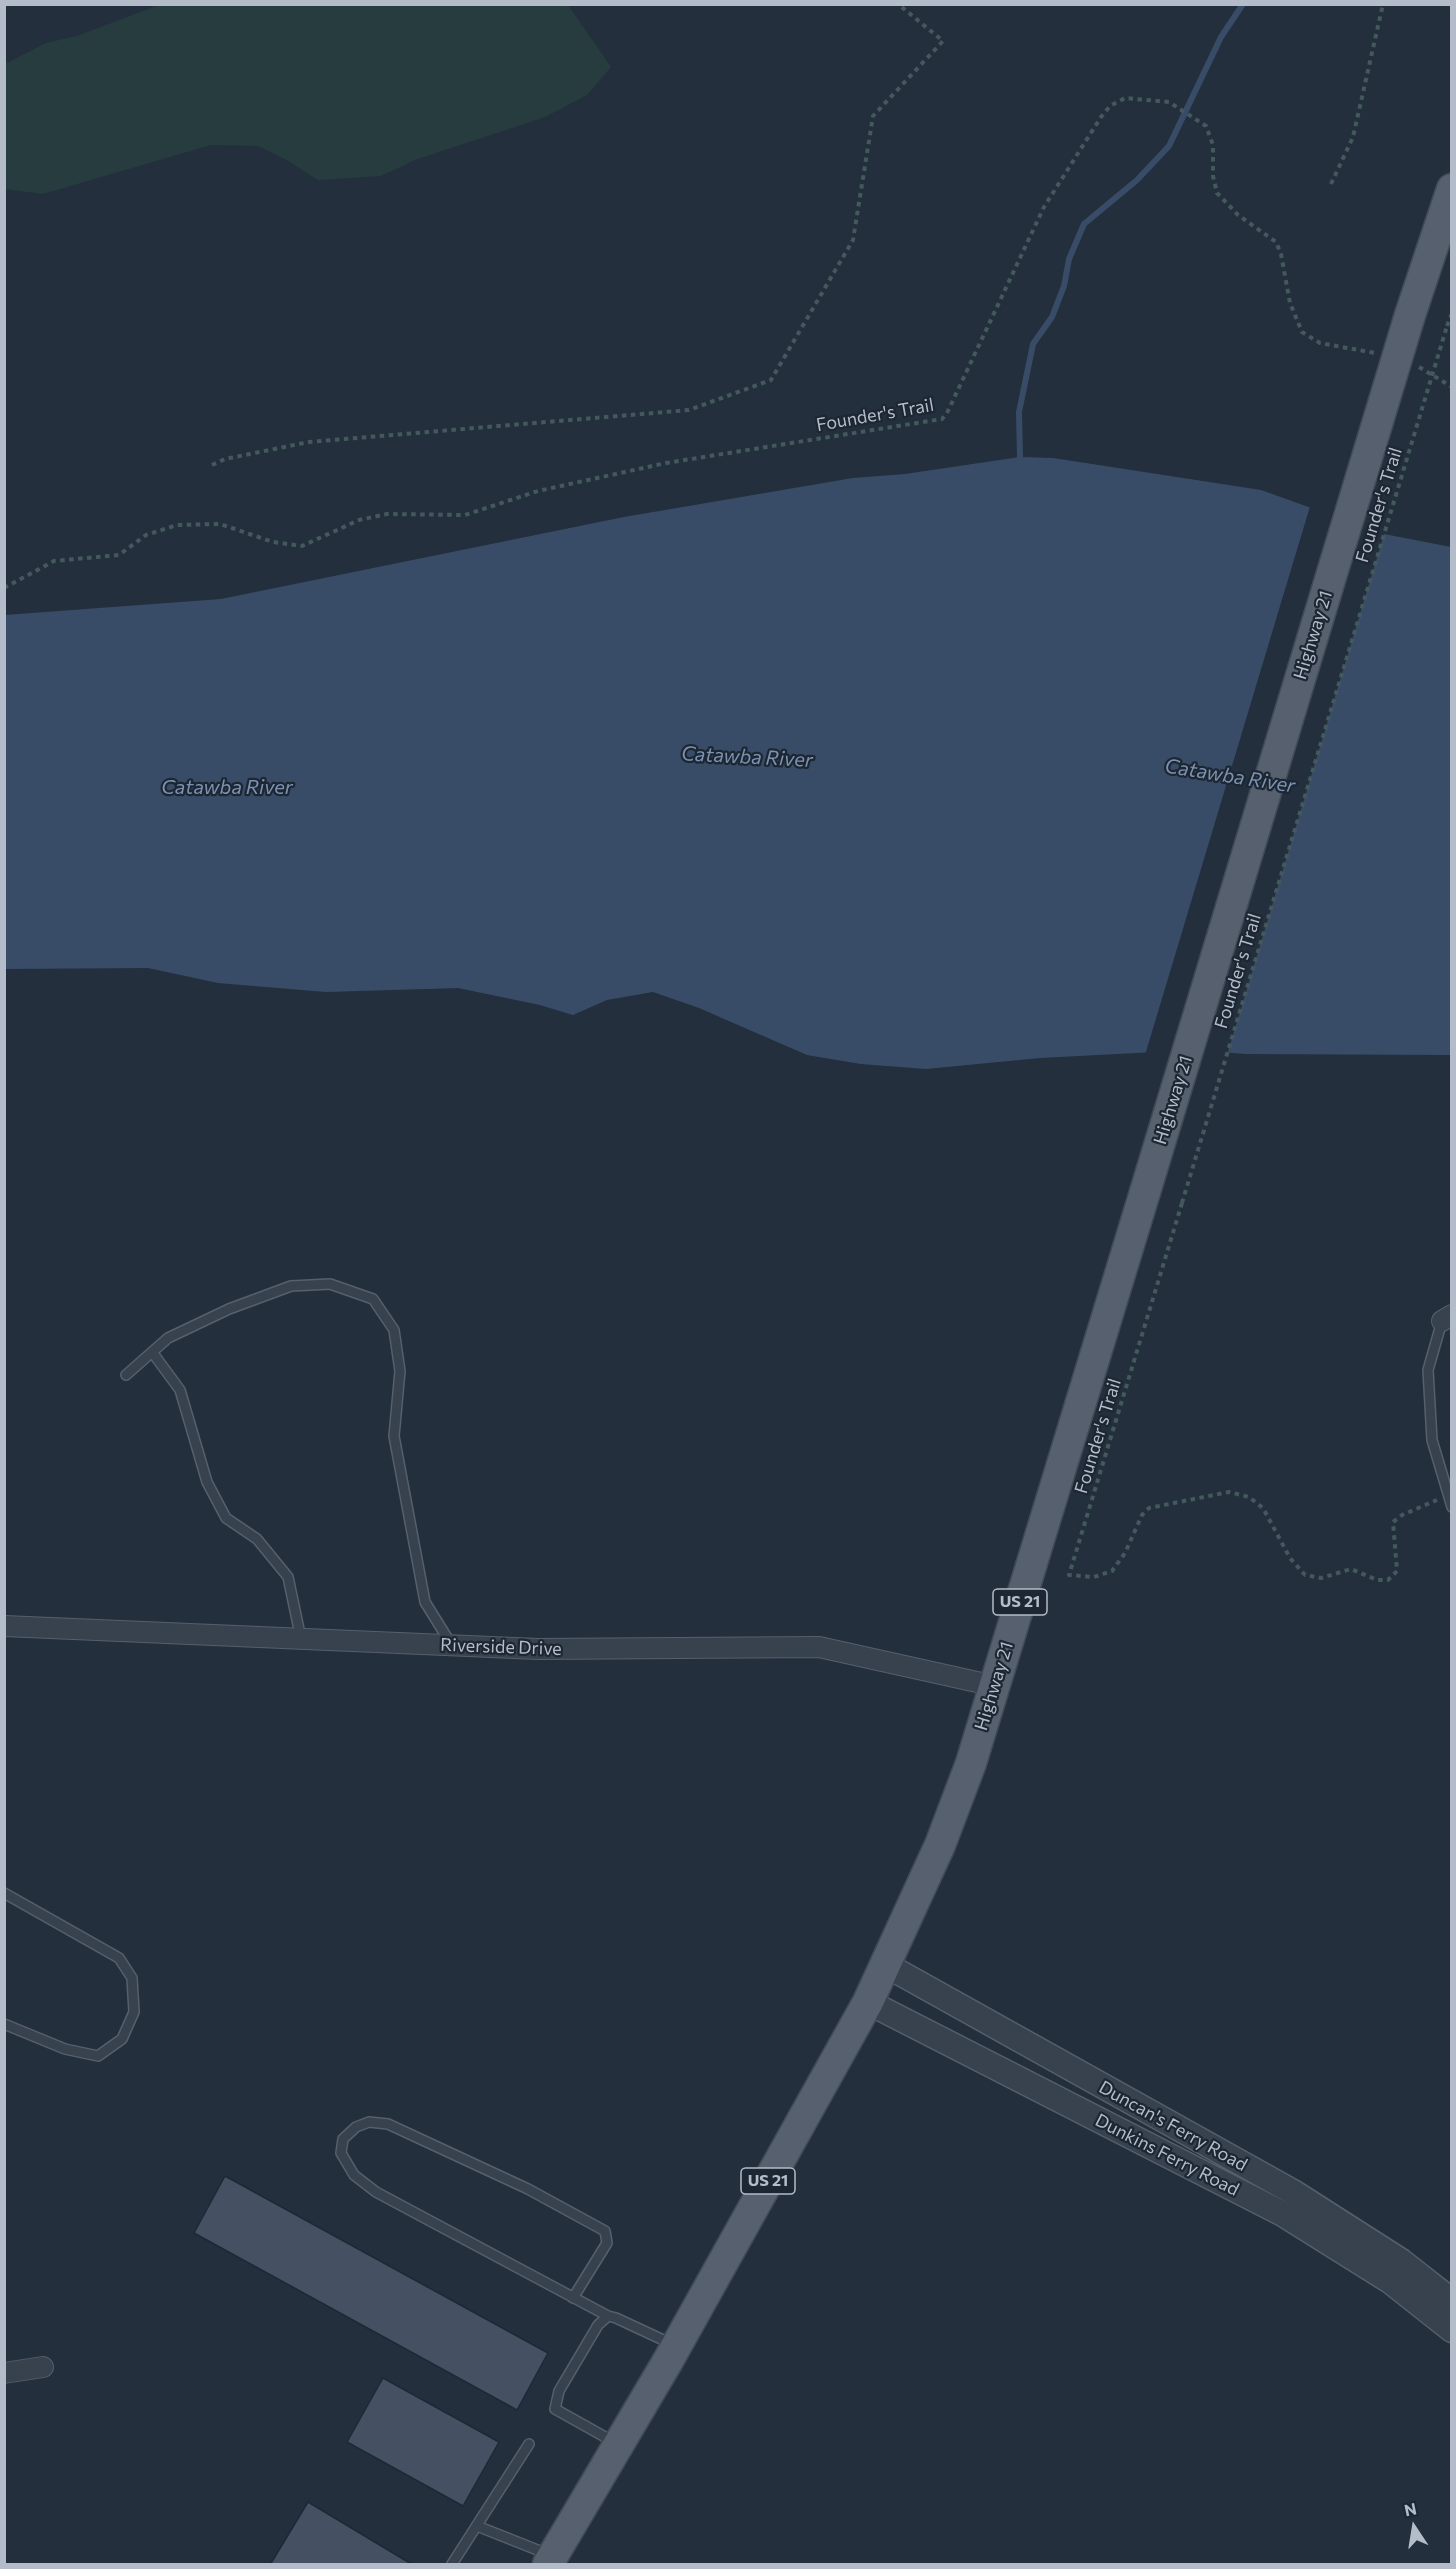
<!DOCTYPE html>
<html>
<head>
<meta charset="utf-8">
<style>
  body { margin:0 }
  #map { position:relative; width:1456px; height:2569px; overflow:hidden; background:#242f3e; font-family:Commissioner,sans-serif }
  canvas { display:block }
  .frame { position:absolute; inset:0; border:6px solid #b4bcc9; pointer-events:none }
  .north { position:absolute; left:1384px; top:2497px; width:60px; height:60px; -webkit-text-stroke:4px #1d2633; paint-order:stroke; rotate:348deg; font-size:16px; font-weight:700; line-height:24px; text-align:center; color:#b4bcc9 }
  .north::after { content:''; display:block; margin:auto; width:21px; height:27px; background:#b4bcc9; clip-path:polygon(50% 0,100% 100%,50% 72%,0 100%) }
</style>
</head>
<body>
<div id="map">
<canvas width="1456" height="2569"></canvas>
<div class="frame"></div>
<div class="north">N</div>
</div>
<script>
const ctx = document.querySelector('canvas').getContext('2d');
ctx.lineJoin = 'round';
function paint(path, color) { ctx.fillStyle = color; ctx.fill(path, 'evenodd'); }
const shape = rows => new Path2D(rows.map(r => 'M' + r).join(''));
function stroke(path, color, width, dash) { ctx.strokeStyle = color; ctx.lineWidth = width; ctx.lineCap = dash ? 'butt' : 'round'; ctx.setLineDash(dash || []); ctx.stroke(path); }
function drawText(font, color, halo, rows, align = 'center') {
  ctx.font = font + ' Commissioner,sans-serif'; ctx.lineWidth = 4.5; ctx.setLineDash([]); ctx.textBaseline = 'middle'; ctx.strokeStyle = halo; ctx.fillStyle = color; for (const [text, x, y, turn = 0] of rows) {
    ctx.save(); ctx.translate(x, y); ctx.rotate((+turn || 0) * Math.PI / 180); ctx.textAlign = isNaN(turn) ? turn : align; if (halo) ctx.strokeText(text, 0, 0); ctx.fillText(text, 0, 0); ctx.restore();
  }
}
const green = shape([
  [159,5,568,5,611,67,587,95,545,117,415,160,381,176,318,180,285,159,258,146,211,145,43,194,5,189,5,64,46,43,77,36]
]);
const water = shape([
  [1020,457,1053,458,1261,490,1384,534,1451,547,1451,1055,1246,1054,1194,1050,1040,1058,926,1069,861,1064,807,1055,699,1008,653,992,607,1000,573,1015,540,1005,458,988,326,992,218,983,148,968,5,969,5,615,221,599,624,517,853,478,905,474]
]);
const pier = shape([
  [1311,503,1385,531,1227,1055,1194,1053,1145,1055]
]);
const stream = shape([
  [1020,457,1019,412,1033,344,1052,317,1064,286,1069,259,1084,224,1137,180,1169,146,1221,37,1243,4]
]);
const building = shape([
  [225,2176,548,2353,517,2410,194,2233,225,2176],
  [383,2378,499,2442,463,2506,347,2442,383,2378],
  [308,2502,413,2565,270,2565,308,2502]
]);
const path = shape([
  [1331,184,1353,137,1383,4],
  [1447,326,1452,313],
  [1419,367,1452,387],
  [212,465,225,459,309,442,689,410,771,380,853,240,873,116,943,41,898,4],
  [4,588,54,561,119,555,146,535,177,525,220,524,273,542,302,546,359,520,387,514,465,515,538,491,666,463,942,419,947,413,1044,207,1101,117,1110,106,1125,98,1169,102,1206,126,1213,145,1213,176,1217,193,1238,215,1276,242,1281,254,1290,303,1302,332,1320,343,1375,353],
  [1182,1203,1069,1575,1094,1577,1112,1571,1125,1553,1142,1515,1149,1508,1229,1492,1249,1497,1263,1508,1290,1558,1305,1575,1321,1578,1351,1569,1377,1580,1388,1580,1397,1571,1393,1522,1402,1515,1437,1500]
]);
const service = shape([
  [1442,1321,1428,1370,1432,1440,1452,1507],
  [152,1352,180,1390,207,1482,226,1518,257,1539,288,1577,301,1639],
  [126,1375,168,1338,229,1309,291,1286,330,1284,373,1299,394,1330,400,1371,394,1436,425,1602,451,1644],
  [4,1893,119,1958,132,1978,134,2012,122,2039,98,2056,65,2049,4,2024],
  [573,2298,607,2243,605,2231,528,2189,388,2124,369,2122,356,2127,343,2139,341,2153,354,2175,376,2192,608,2316],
  [614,2442,555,2409,559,2391,598,2325,608,2316,616,2318,674,2345],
  [477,2526,550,2555],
  [452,2564,529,2444]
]);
const minor = shape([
  [1442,1321,1452,1315],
  [4,1626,538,1649,819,1647,995,1686],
  [4,2373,43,2367]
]);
const tertiary = shape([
  [886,1965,1293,2192,1401,2261,1452,2301],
  [868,2002,1283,2214,1390,2281,1452,2330]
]);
const primary = shape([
  [1410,315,1452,189],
  [548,2564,669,2359,868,2002,940,1845,971,1763,1145,1192]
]);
const pathBridge = shape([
  [1182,1203,1447,326]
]);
const primaryBridge = shape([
  [1145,1192,1410,315]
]);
const shields = [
  [1020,1602,54],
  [768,2181,54]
];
const shieldNames = [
  ["US 21",1020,1602],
  ["US 21",768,2181]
];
const streetNames = [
  ["Founder's Trail",875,415,-10],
  ["Founder's Trail",1379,505,-73],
  ["Highway 21",1313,635,-73],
  ["Founder's Trail",1238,971,-73],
  ["Highway 21",1173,1100,-73],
  ["Founder's Trail",1098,1436,-73],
  ["Riverside Drive",501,1647,2],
  ["Highway 21",994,1686,-73],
  ["Duncan's Ferry Road",1173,2126,29],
  ["Dunkins Ferry Road",1167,2155,27]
];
const waterNames = [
  ["Catawba River",747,757,3],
  ["Catawba River",1230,776,9],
  ["Catawba River",227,787]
];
paint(green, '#263c3f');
paint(water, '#394c67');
paint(pier, '#242f3e');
stroke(stream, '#394c67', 6);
paint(building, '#455162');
stroke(building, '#1f2835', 1.5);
stroke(service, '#565f6c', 12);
stroke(minor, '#565f6c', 22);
stroke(tertiary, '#565f6c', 27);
stroke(primary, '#414a57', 33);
stroke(path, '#44595c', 4, [4.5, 4.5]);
stroke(service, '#38414e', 9);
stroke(minor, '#38414e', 20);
stroke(tertiary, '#38414e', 24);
stroke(primary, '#56606e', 30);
stroke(primaryBridge, '#414a57', 33, []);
stroke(pathBridge, '#44595c', 4, [4.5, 4.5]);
stroke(primaryBridge, '#56606e', 30);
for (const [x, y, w] of shields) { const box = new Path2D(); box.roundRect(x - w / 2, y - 13, w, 26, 4.5); ctx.fillStyle = '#1d2633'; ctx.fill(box); stroke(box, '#b4bcc9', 1.5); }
drawText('bold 16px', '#b4bcc9', null, shieldNames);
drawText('18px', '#b4bcc9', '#1d2633', streetNames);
drawText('italic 20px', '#7c92b1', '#1d2633', waterNames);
</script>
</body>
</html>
